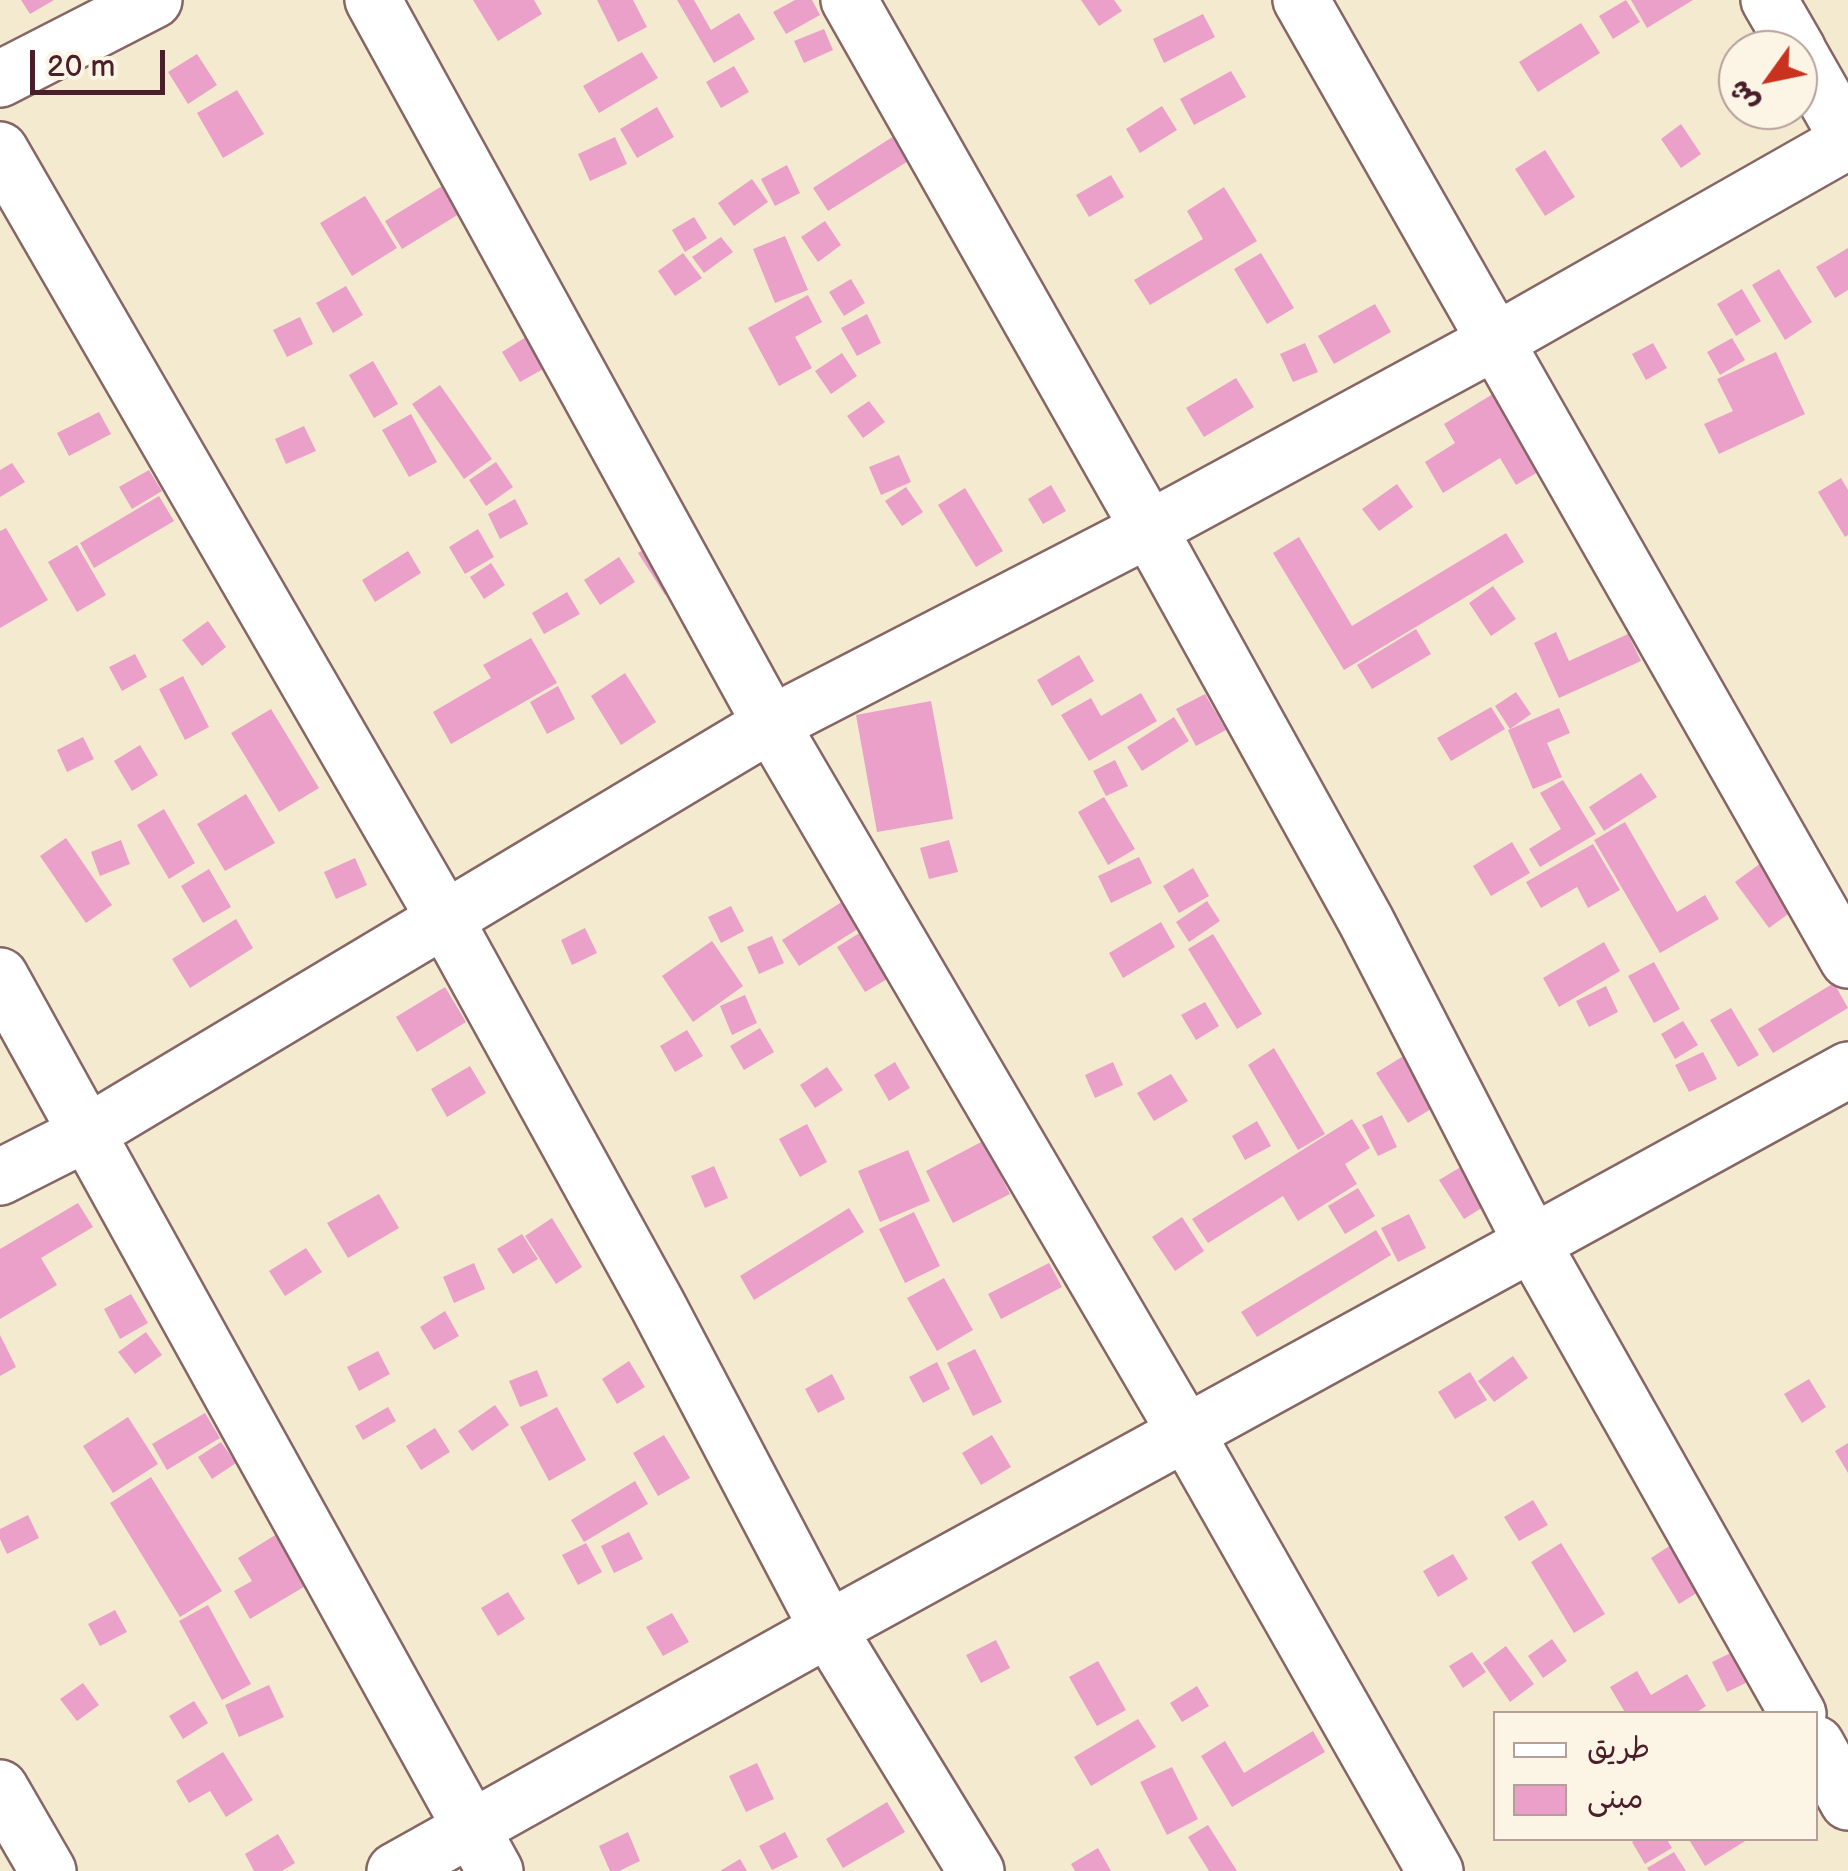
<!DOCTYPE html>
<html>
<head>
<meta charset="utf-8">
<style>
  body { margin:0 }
  #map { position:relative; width:1848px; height:1871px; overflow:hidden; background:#f4ead0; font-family:"Balsamiq Sans","Playpen Sans Arabic",sans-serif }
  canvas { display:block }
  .legend { position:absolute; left:1493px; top:1711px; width:325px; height:130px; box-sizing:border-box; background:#fcf5e5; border:2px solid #b59f9b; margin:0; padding:12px 18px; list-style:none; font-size:30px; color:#4a1f2b }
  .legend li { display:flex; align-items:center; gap:20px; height:50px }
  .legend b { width:50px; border:2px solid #b59f9b }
  .north { position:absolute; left:1718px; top:30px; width:100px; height:100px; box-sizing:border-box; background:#fcf5e5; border:2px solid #b59f9b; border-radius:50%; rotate:237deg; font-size:28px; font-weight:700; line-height:40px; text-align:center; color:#4a1f2b }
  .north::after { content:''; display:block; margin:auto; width:35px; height:45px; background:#c8321e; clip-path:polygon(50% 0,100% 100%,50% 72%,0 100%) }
  .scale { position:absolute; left:30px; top:50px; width:135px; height:45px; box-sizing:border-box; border:5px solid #4a1f2b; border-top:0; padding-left:12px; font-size:30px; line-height:35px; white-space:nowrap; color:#4a1f2b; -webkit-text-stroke:8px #fcf5e5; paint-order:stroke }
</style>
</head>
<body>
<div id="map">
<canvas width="1848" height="1871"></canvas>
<ul class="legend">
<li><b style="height:12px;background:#fff"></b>طريق</li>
<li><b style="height:28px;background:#eaa0c9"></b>مبنى</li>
</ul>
<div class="north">ش</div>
<div class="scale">20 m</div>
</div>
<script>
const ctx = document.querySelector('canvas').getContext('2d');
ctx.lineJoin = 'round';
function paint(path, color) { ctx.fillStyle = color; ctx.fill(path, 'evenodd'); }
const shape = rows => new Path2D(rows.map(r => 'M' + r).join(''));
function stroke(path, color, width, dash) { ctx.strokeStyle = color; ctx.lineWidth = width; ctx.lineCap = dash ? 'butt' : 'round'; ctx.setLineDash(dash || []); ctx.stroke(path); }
const building = shape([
  [21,0,54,0,30,14],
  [473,0,534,0,542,14,498,41],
  [597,0,633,0,647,27,618,42],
  [677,0,694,0,711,30,739,13,755,39,714,63],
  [795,0,812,0,820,15,786,34,773,12],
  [1081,0,1114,0,1122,11,1099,26],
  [1626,0,1640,22,1613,39,1599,16],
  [1631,0,1693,0,1647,28],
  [1203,14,1215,37,1164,63,1153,39],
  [1581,23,1600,53,1538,92,1519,62],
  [824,29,833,50,804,63,794,41],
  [642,52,658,78,599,113,583,86],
  [197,54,217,85,188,104,168,72],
  [734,66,749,92,721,108,706,82],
  [1231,71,1246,97,1194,125,1180,99],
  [237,90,264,134,223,158,197,113],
  [1162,106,1177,130,1140,153,1126,129],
  [657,107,674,137,637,158,620,129],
  [1681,124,1701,154,1681,168,1661,139],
  [894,136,910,160,828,211,813,188],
  [615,137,627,164,590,181,578,154],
  [1545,150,1575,197,1545,216,1515,169],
  [787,165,800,193,775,206,761,179],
  [460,175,477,203,402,249,385,221],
  [1111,175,1124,197,1089,217,1076,195],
  [752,179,768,202,734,226,718,203],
  [1224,187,1257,241,1150,305,1134,280,1203,239,1187,211],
  [365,196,397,248,352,276,320,223],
  [694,217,707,238,685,252,672,230],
  [825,221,841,245,818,262,801,237],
  [785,236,808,290,775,303,753,249],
  [721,237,733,252,704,273,692,257],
  [1848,248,1848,290,1835,298,1816,267],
  [683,253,702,278,675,296,658,271],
  [1261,253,1294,308,1267,324,1234,269],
  [1779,269,1812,322,1785,340,1752,285],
  [851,279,865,303,844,316,829,292],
  [346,286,363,315,333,333,316,303],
  [1742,289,1761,321,1736,336,1717,304],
  [808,295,822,322,795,337,812,368,779,386,748,328],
  [1375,304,1391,332,1334,364,1318,336],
  [867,314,881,343,857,356,841,328],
  [300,317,313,344,287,357,273,330],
  [526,337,545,368,520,382,502,352],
  [1732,338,1745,360,1720,375,1707,352],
  [1305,343,1318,372,1293,382,1280,354],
  [1653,343,1667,368,1646,380,1632,354],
  [1776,352,1805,414,1719,454,1704,424,1733,411,1717,379],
  [842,353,857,376,831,394,815,371],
  [373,361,398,404,374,418,349,375],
  [1236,378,1254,407,1204,437,1186,408],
  [440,385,492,459,464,479,412,404],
  [1496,392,1543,469,1516,485,1500,458,1443,493,1425,462,1455,443,1444,424],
  [869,401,885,422,863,438,847,416],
  [99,412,111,434,69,456,57,433],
  [411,414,437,462,409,477,382,430],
  [304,426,316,451,286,464,275,439],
  [899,455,911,482,881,495,869,467],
  [496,462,513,487,486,506,469,480],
  [12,463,25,482,0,497,0,470],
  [149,470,162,491,132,509,119,487],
  [1841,478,1848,490,1848,535,1845,537,1818,492],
  [1397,484,1413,507,1379,531,1362,509],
  [1051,485,1066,511,1043,524,1028,499],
  [906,487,923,512,902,526,885,501],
  [965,488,1003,551,976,567,938,505],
  [159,496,174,521,94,568,80,543],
  [515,499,528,524,500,539,488,514],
  [6,528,48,600,0,628,0,531],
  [478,529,494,557,465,574,449,547],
  [1506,533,1524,562,1344,670,1273,553,1299,537,1352,626],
  [657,541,682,583,665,595,638,553],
  [77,545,106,595,77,612,48,562],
  [408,551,421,573,375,602,362,580],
  [619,557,635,582,600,605,584,580],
  [491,563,505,585,484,599,470,577],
  [1493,586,1516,619,1491,636,1469,603],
  [567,592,580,614,544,634,532,613],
  [208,621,226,647,202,666,182,640],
  [1416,629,1431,654,1372,689,1357,665],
  [1556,632,1569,661,1628,634,1641,661,1559,698,1534,643],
  [531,638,557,683,451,744,433,712,491,678,483,665],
  [135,654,147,677,122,691,109,667],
  [1079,655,1094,681,1052,706,1037,680],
  [625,673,656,722,621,745,591,696],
  [183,676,209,727,185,740,159,689],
  [558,686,575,719,547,734,530,702],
  [1516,692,1531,714,1510,729,1495,706],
  [1141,693,1157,721,1089,761,1061,715,1091,698,1101,716],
  [1205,694,1226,730,1196,746,1176,709],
  [931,701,953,819,877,832,856,715],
  [1491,707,1505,729,1451,761,1437,738],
  [1559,708,1570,733,1547,743,1562,777,1533,789,1508,730],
  [271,709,319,788,279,812,231,733],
  [1174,717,1189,741,1142,771,1127,747],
  [83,737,94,759,67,772,57,750],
  [140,745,158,775,132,791,114,761],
  [1115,760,1128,786,1106,796,1093,771],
  [1641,773,1657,797,1604,831,1589,807],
  [1563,780,1596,834,1540,867,1529,849,1561,829,1540,793],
  [246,794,275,843,225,871,197,824],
  [1104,797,1135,849,1108,865,1078,812],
  [164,809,195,863,169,879,137,825],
  [1625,822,1677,912,1705,895,1719,919,1660,953,1594,840],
  [66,838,112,905,86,923,40,856],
  [121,840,130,864,100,876,91,852],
  [949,840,958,872,929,879,920,848],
  [1512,842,1530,873,1491,896,1473,866],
  [1593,844,1620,890,1588,908,1577,887,1541,908,1526,882],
  [1139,857,1152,883,1111,903,1098,876],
  [355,858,367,885,336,899,324,872],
  [1761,863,1795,909,1769,928,1735,882],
  [1193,868,1209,896,1179,913,1163,886],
  [209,869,231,907,203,923,181,886],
  [848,898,864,925,799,966,782,940],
  [1207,901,1220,921,1189,942,1176,922],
  [731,906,744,931,721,943,708,917],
  [236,919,253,948,190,988,172,959],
  [1161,922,1175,947,1123,978,1109,953],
  [585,928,597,953,572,965,561,940],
  [866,929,894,975,865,992,837,947],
  [1213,934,1262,1014,1237,1029,1188,949],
  [772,936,784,963,759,974,747,947],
  [712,941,743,986,693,1022,662,976],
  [1604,942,1620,971,1559,1007,1543,978],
  [1654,962,1680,1009,1654,1023,1628,976],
  [1834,983,1848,1008,1773,1053,1758,1029],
  [1606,986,1618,1012,1589,1027,1576,1001],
  [445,987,466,1022,417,1052,396,1017],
  [745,995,757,1023,732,1035,720,1006],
  [1205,1002,1219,1026,1196,1040,1181,1015],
  [1731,1008,1759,1055,1738,1067,1710,1020],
  [1683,1021,1698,1045,1675,1059,1661,1034],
  [760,1028,774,1052,744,1070,730,1046],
  [687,1030,703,1056,675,1072,660,1046],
  [1274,1048,1325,1134,1298,1150,1248,1065],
  [1703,1052,1717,1079,1689,1092,1675,1065],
  [1405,1055,1436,1106,1408,1123,1376,1073],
  [895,1062,910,1088,889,1101,874,1075],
  [1113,1062,1123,1085,1095,1098,1085,1075],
  [470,1066,486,1093,447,1117,431,1089],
  [827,1067,843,1090,815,1108,800,1085],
  [1171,1074,1188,1101,1154,1121,1137,1093],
  [1382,1115,1397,1147,1378,1156,1362,1125],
  [1352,1119,1370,1148,1345,1164,1357,1184,1298,1221,1283,1196,1208,1243,1192,1219],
  [1257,1121,1271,1146,1245,1160,1232,1136],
  [807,1124,827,1162,800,1177,779,1139],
  [983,1141,1010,1194,953,1223,926,1171],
  [908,1150,930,1201,880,1222,858,1171],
  [1464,1165,1488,1204,1464,1219,1439,1180],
  [714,1166,728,1198,705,1208,691,1176],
  [1358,1188,1375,1216,1345,1234,1328,1206],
  [379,1194,399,1228,348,1258,327,1223],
  [78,1203,93,1227,41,1258,57,1285,0,1319,0,1249],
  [849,1208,864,1232,754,1300,740,1276],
  [914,1212,940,1266,905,1283,879,1229],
  [1409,1214,1426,1248,1398,1262,1381,1228],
  [1182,1217,1204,1251,1175,1271,1152,1237],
  [552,1218,582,1267,556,1284,525,1236],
  [1376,1230,1391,1255,1257,1337,1241,1312],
  [522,1234,538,1259,513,1274,497,1249],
  [306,1248,322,1272,285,1296,269,1271],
  [474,1263,485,1289,454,1303,443,1277],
  [1049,1263,1062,1287,1001,1319,988,1294],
  [944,1278,973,1330,937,1351,907,1298],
  [131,1294,148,1323,120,1339,104,1309],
  [445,1311,459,1336,434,1350,420,1327],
  [146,1332,162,1355,135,1374,118,1352],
  [0,1335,16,1367,0,1376],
  [975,1349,1002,1402,973,1416,947,1363],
  [378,1351,390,1374,359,1391,347,1367],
  [1513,1356,1528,1378,1494,1402,1478,1381],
  [629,1361,645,1387,617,1404,602,1379],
  [937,1362,950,1389,923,1403,909,1377],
  [537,1370,548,1396,520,1407,509,1381],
  [1470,1372,1487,1400,1455,1419,1438,1392],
  [832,1374,845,1399,818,1413,805,1389],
  [1809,1379,1826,1407,1802,1423,1784,1394],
  [495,1405,509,1425,472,1451,458,1431],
  [388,1407,396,1421,363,1440,355,1426],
  [557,1407,586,1460,549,1481,520,1427],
  [205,1413,220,1438,167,1470,152,1444],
  [128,1417,158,1464,113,1493,83,1446],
  [435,1428,450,1452,421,1470,406,1446],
  [664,1435,690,1478,658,1496,633,1453],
  [992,1435,1011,1467,981,1485,962,1453],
  [221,1442,236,1463,212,1479,198,1457],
  [1848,1443,1848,1473,1835,1451],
  [151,1477,222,1591,180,1617,110,1503],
  [635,1481,648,1504,584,1542,571,1520],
  [1533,1500,1548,1525,1519,1541,1504,1517],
  [28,1515,39,1538,7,1554,0,1539,0,1529],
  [629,1532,643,1559,614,1573,601,1546],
  [277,1534,307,1585,250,1619,234,1591,252,1581,238,1558],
  [586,1543,602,1572,578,1585,562,1555],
  [1561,1543,1605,1614,1574,1633,1531,1562],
  [1674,1543,1703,1589,1679,1604,1651,1558],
  [1453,1554,1468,1579,1438,1597,1423,1571],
  [508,1592,525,1619,498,1636,481,1608],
  [208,1605,251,1684,222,1700,179,1621],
  [115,1610,127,1632,100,1646,88,1624],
  [672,1613,689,1642,663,1656,646,1627],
  [1552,1639,1567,1661,1543,1678,1528,1656],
  [996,1640,1010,1668,981,1683,966,1655],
  [1506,1646,1534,1684,1510,1702,1483,1663],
  [1741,1648,1756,1678,1727,1692,1712,1662],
  [1472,1652,1486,1672,1463,1688,1449,1666],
  [1098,1661,1126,1710,1097,1726,1069,1677],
  [1637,1671,1651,1695,1687,1674,1706,1706,1694,1714,1626,1714,1610,1687],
  [83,1683,99,1705,77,1721,60,1699],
  [269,1685,284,1717,239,1737,225,1705],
  [1197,1686,1209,1706,1182,1722,1170,1703],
  [194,1701,208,1723,183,1739,169,1716],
  [1138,1719,1156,1747,1091,1786,1074,1757],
  [1313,1731,1325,1752,1232,1807,1201,1756,1225,1741,1244,1773],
  [223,1752,253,1800,226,1817,210,1791,189,1803,176,1781],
  [757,1763,774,1799,746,1812,729,1776],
  [1172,1767,1198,1819,1167,1835,1140,1782],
  [887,1802,905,1832,843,1868,826,1839],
  [1208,1825,1237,1871,1209,1871,1188,1837],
  [628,1832,640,1861,619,1871,610,1871,599,1846],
  [785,1832,798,1857,772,1870,759,1846],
  [278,1834,295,1863,282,1871,254,1871,245,1854],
  [1639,1838,1666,1838,1672,1848,1645,1864,1632,1842],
  [1688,1838,1750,1838,1705,1866],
  [1098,1848,1111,1871,1075,1871,1071,1864],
  [1674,1852,1686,1871,1649,1871,1647,1868],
  [740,1859,747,1871,720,1871]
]);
const minor = shape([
  [373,0,771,724,1186,1433,1435,1871],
  [849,0,1149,529,1366,921,1532,1243,1798,1714],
  [1301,0,1848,960],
  [1769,0,1798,50],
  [1798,51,1848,139],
  [0,79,154,0],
  [0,150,446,921,657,1304,828,1629,976,1871],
  [0,976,495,1871],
  [0,1177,89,1132,771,724,1149,529,1496,341,1848,141],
  [1816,1744,1848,1802],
  [0,1788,48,1871],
  [395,1871,828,1629,1848,1070]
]);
paint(building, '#eaa0c9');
stroke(minor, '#866665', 60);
stroke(minor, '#fff', 55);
</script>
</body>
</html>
